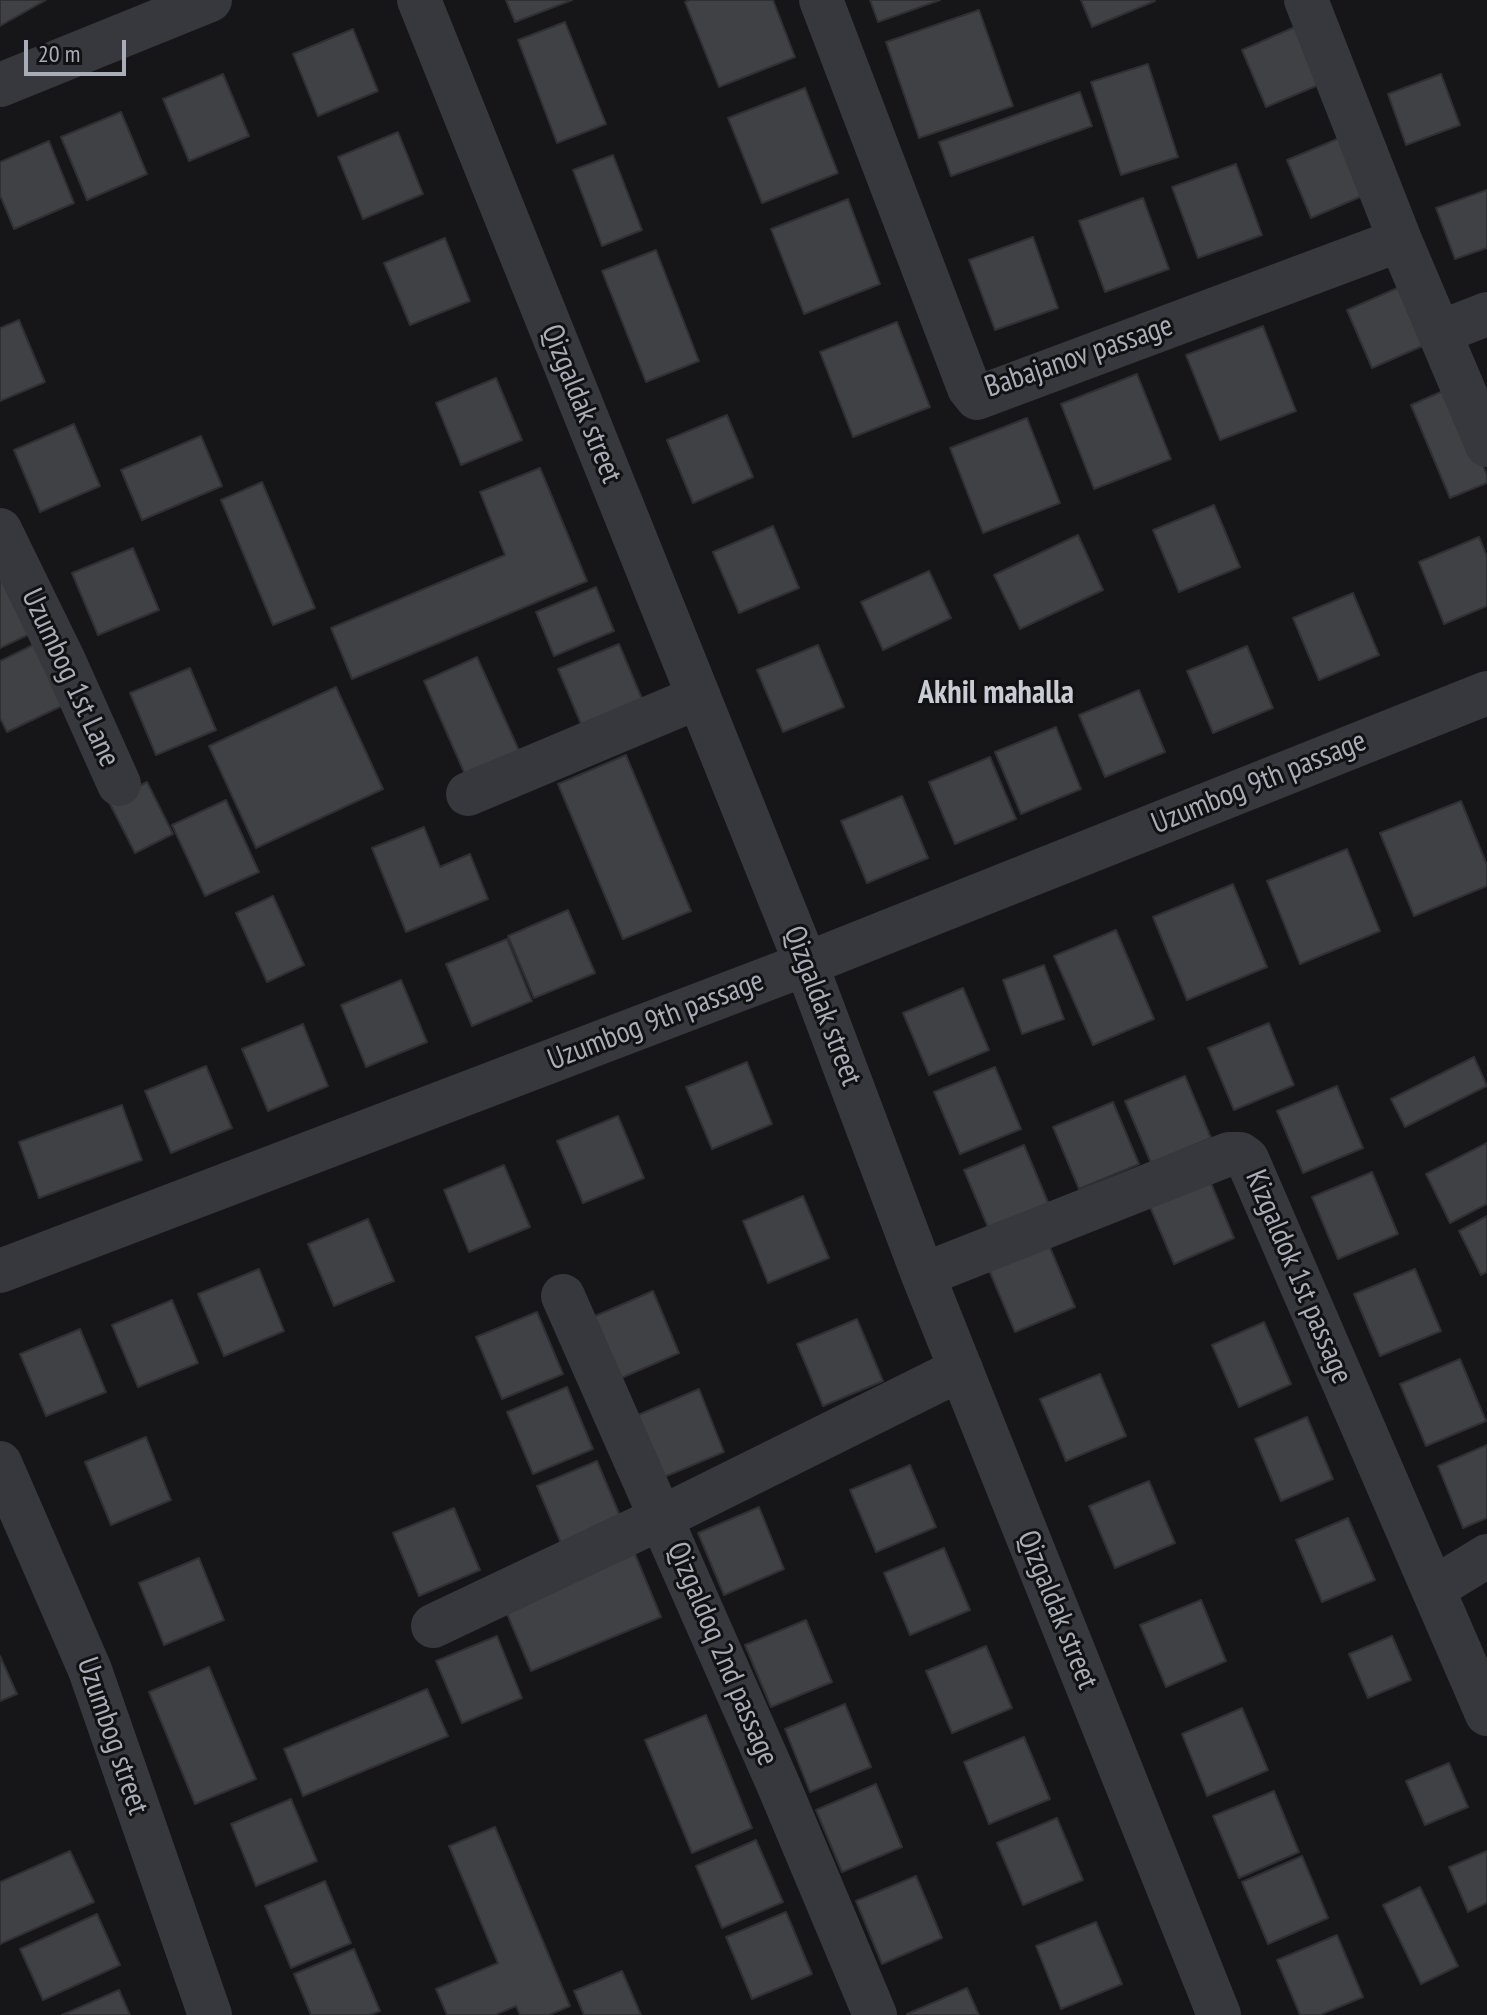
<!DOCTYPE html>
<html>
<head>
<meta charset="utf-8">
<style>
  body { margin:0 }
  #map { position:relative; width:1487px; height:2015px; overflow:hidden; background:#161618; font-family:"PT Sans Narrow",sans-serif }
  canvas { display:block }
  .scale { position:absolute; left:24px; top:40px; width:102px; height:36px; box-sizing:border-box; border:4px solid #a8adb8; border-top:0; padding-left:10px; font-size:24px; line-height:28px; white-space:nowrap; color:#a8adb8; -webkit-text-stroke:6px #111113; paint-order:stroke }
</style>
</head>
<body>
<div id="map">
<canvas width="1487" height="2015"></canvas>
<div class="scale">20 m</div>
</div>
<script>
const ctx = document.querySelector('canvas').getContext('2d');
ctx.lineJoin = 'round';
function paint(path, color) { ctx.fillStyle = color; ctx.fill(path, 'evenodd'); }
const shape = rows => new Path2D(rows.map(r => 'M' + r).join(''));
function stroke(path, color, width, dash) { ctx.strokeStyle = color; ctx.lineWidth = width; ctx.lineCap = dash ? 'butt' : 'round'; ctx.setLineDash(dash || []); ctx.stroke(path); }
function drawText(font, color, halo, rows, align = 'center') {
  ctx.font = font + ' "PT Sans Narrow",sans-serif'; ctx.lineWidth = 6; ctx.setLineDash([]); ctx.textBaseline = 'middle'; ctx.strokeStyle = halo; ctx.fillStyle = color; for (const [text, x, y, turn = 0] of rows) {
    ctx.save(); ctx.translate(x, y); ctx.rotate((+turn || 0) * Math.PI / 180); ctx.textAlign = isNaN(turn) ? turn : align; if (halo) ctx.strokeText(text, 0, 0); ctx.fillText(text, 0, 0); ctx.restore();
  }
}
const building = shape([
  [0,0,46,0,0,26,0,0],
  [506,0,572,0,515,22,506,0],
  [690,0,773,0,795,57,719,87,685,2,690,0],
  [870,0,940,0,878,22,870,0],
  [1081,0,1154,0,1155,1,1092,27,1081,0],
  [979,10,1013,106,919,138,886,42,979,10],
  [565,22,606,124,557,143,518,40,565,22],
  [1297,26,1321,84,1266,107,1242,50,1297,26],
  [353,29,378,91,318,116,293,54,353,29],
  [1148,64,1178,157,1121,175,1091,82,1148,64],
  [223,74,249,136,189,161,163,99,223,74],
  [1441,74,1460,125,1406,145,1388,94,1441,74],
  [805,88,838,173,762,203,728,118,805,88],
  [1080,92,1092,126,951,176,939,142,1080,92],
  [121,112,147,174,87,200,61,137,121,112],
  [398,132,423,194,363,219,338,157,398,132],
  [1342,137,1367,194,1311,218,1287,160,1342,137],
  [49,141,74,203,14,229,0,195,0,162,49,141],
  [613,155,642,230,602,246,573,170,613,155],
  [1236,164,1262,235,1198,258,1172,187,1236,164],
  [1487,190,1487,248,1455,259,1436,208,1487,190],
  [1143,198,1169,269,1105,292,1079,221,1143,198],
  [848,199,880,284,804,314,771,229,848,199],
  [1033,237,1058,308,995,330,969,260,1033,237],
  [445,238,470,301,410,325,384,263,445,238],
  [656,250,699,361,646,382,602,271,656,250],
  [1402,286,1427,344,1372,368,1347,310,1402,286],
  [19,320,45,382,0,401,0,328,19,320],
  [897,322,930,407,853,437,820,352,897,322],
  [1263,326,1296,411,1220,440,1186,355,1263,326],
  [1137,374,1171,459,1094,489,1061,404,1137,374],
  [496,378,522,440,461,465,436,403,496,378],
  [1450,388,1487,475,1487,483,1450,498,1411,405,1450,388],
  [727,415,753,477,693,503,667,440,727,415],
  [1027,418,1060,503,983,533,950,448,1027,418],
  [74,424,100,486,40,512,14,450,74,424],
  [201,436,222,486,142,520,121,470,201,436],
  [540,468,587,581,352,679,331,628,505,555,480,492,540,468],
  [262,482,315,608,273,625,221,500,262,482],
  [1214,505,1240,567,1179,592,1153,530,1214,505],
  [773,526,799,588,739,613,713,552,773,526],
  [1078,535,1103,590,1020,629,994,575,1078,535],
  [1479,537,1487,556,1487,606,1444,624,1419,562,1479,537],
  [133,548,159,610,98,635,72,573,133,548],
  [929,571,951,618,883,650,861,602,929,571],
  [0,574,32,633,0,648,0,574],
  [596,587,614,631,554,656,536,612,596,587],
  [1353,593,1379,655,1319,680,1293,618,1353,593],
  [37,643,66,704,7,732,0,718,0,661,37,643],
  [619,644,645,706,584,731,558,669,619,644],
  [818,645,844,707,783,732,757,670,818,645],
  [1247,646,1273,708,1213,733,1187,671,1247,646],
  [477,657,521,755,467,779,424,681,477,657],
  [190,668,216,730,156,755,130,693,190,668],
  [336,687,383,789,256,848,209,746,336,687],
  [1139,690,1165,752,1105,777,1079,715,1139,690],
  [1056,727,1081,789,1021,814,995,752,1056,727],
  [626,755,691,911,623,939,558,784,626,755],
  [990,757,1016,819,955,844,929,782,990,757],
  [147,782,173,834,135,853,109,802,147,782],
  [902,796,928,858,867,883,841,821,902,796],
  [226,800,259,872,205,896,172,825,226,800],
  [1461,801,1487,865,1487,886,1414,916,1380,833,1461,801],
  [424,827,440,867,470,854,488,899,406,932,372,848,424,827],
  [1347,849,1380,931,1300,964,1267,881,1347,849],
  [1233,884,1267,967,1187,1000,1153,917,1233,884],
  [273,896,304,965,267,982,236,913,273,896],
  [568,910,595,973,534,998,508,936,568,910],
  [1116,930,1154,1019,1093,1045,1054,956,1116,930],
  [507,939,532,1001,472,1026,446,964,507,939],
  [1044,965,1064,1019,1022,1034,1003,980,1044,965],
  [401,980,427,1042,366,1067,341,1005,401,980],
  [963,988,989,1050,929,1075,903,1013,963,988],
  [1269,1023,1294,1085,1234,1110,1208,1048,1269,1023],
  [303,1024,328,1086,268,1111,242,1049,303,1024],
  [1474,1057,1487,1086,1405,1127,1391,1099,1474,1057],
  [747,1062,772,1124,712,1149,686,1087,747,1062],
  [206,1066,232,1128,171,1153,145,1091,206,1066],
  [995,1067,1021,1129,960,1154,934,1092,995,1067],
  [1185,1076,1211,1138,1151,1163,1125,1101,1185,1076],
  [1337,1086,1363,1148,1303,1173,1277,1111,1337,1086],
  [1113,1102,1139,1164,1079,1189,1053,1127,1113,1102],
  [122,1105,142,1160,39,1198,19,1142,122,1105],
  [618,1116,644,1178,583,1203,557,1141,618,1116],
  [1487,1143,1487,1204,1450,1223,1426,1174,1487,1143],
  [1024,1145,1050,1207,990,1232,964,1170,1024,1145],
  [504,1165,530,1227,469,1252,444,1190,504,1165],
  [1372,1172,1398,1234,1338,1259,1312,1197,1372,1172],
  [1208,1176,1234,1238,1174,1264,1148,1202,1208,1176],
  [803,1196,829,1258,768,1283,743,1221,803,1196],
  [1487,1216,1487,1272,1481,1275,1459,1231,1487,1216],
  [368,1219,394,1281,334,1306,308,1244,368,1219],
  [1049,1245,1075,1307,1015,1332,989,1270,1049,1245],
  [259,1269,284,1331,224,1356,198,1294,259,1269],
  [1415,1269,1441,1331,1380,1356,1354,1294,1415,1269],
  [653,1291,679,1353,619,1379,593,1317,653,1291],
  [172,1300,198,1363,138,1387,112,1325,172,1300],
  [537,1312,563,1374,502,1399,476,1337,537,1312],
  [857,1319,883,1381,823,1406,797,1344,857,1319],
  [1264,1322,1291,1384,1239,1407,1212,1345,1264,1322],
  [80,1329,106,1392,46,1416,20,1354,80,1329],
  [1460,1359,1486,1421,1426,1446,1400,1384,1460,1359],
  [1100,1374,1126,1436,1066,1461,1040,1399,1100,1374],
  [567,1387,593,1449,533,1474,507,1412,567,1387],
  [699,1389,724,1452,664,1477,638,1415,699,1389],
  [1307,1417,1333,1479,1281,1501,1255,1439,1307,1417],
  [146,1437,171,1500,111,1525,85,1462,146,1437],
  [1487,1445,1487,1518,1463,1528,1438,1466,1487,1445],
  [597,1461,623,1523,563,1548,537,1486,597,1461],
  [910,1465,936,1527,876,1552,850,1490,910,1465],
  [1149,1481,1175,1543,1115,1568,1089,1506,1149,1481],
  [759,1507,784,1569,724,1595,698,1533,759,1507],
  [454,1508,480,1570,419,1596,393,1533,454,1508],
  [1348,1518,1375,1580,1322,1602,1296,1540,1348,1518],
  [944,1548,970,1610,910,1635,884,1573,944,1548],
  [635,1554,661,1617,531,1671,505,1609,635,1554],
  [199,1558,224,1620,164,1645,139,1583,199,1558],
  [1201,1600,1226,1661,1166,1687,1140,1625,1201,1600],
  [806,1620,832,1682,771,1707,745,1645,806,1620],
  [497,1636,522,1698,462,1723,436,1661,497,1636],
  [1392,1636,1411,1680,1368,1698,1349,1654,1392,1636],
  [986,1646,1012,1708,952,1733,926,1671,986,1646],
  [0,1656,17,1694,0,1701,0,1656],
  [209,1667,256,1779,195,1804,149,1692,209,1667],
  [427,1689,448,1736,303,1796,284,1749,427,1689],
  [845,1704,871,1767,810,1792,785,1729,845,1704],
  [1242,1708,1268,1770,1207,1796,1182,1734,1242,1708],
  [706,1715,752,1828,692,1853,645,1740,706,1715],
  [1024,1737,1050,1799,989,1824,964,1762,1024,1737],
  [1449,1763,1468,1807,1425,1825,1406,1781,1449,1763],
  [876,1784,902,1847,842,1872,816,1810,876,1784],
  [1274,1791,1299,1852,1239,1878,1213,1816,1274,1791],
  [291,1799,317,1861,256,1886,231,1824,291,1799],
  [1057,1818,1083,1880,1023,1905,997,1843,1057,1818],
  [495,1827,570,2006,549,2015,520,2015,516,2006,495,2015,447,2015,436,1989,498,1963,449,1846,495,1827],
  [756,1840,783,1902,722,1928,696,1866,756,1840],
  [70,1851,94,1902,0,1944,0,1882,70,1851],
  [1487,1851,1487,1903,1468,1912,1449,1867,1487,1851],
  [1302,1856,1328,1918,1268,1944,1242,1882,1302,1856],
  [916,1876,942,1938,882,1964,856,1901,916,1876],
  [325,1881,351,1943,291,1968,265,1906,325,1881],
  [1420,1887,1458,1966,1421,1984,1383,1905,1420,1887],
  [786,1912,812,1974,752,1999,726,1937,786,1912],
  [97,1914,120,1965,43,2000,20,1949,97,1914],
  [1096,1922,1122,1984,1061,2009,1036,1946,1096,1922],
  [1337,1935,1363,1997,1320,2015,1300,2015,1277,1960,1337,1935],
  [354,1949,380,2011,370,2015,311,2015,294,1974,354,1949],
  [622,1971,641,2015,584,2015,574,1991,622,1971],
  [967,1988,979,2015,908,2015,907,2014,967,1988],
  [119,1990,130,2015,62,2015,119,1990]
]);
const minor = shape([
  [419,0,806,964,923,1275,1219,2015],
  [821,0,969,388,977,398,1400,240],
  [1306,0,1400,240,1487,445],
  [0,85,210,0],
  [1441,332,1487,314],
  [0,530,64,661,119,784],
  [468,794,699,697],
  [0,1271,806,964,1487,693],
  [923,1275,1229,1154,1240,1154,1247,1159,1487,1714],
  [563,1296,778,1784,875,2015],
  [0,1463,90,1670,210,2015],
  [1433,1589,1487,1556],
  [433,1626,663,1517,961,1369]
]);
const streetNames = [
  ["Babajanov passage",1079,357,-19],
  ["Qizgaldak street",581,404,68],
  ["Uzumbog 1st Lane",70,678,65],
  ["Uzumbog 9th passage",1259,783,-22],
  ["Qizgaldak street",822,1006,69],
  ["Uzumbog 9th passage",656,1021,-21],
  ["Kizgaldok 1st passage",1298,1277,67],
  ["Qizgaldak street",1057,1610,68],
  ["Qizgaldoq 2nd passage",722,1654,67],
  ["Uzumbog street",112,1736,71]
];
const neighbourhoodNames = [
  ["Akhil mahalla",996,694]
];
paint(building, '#404145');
stroke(building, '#303034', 2);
stroke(minor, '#37383d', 44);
drawText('30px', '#a8adb8', '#111113', streetNames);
drawText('bold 32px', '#c9ccd4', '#111113', neighbourhoodNames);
</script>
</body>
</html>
